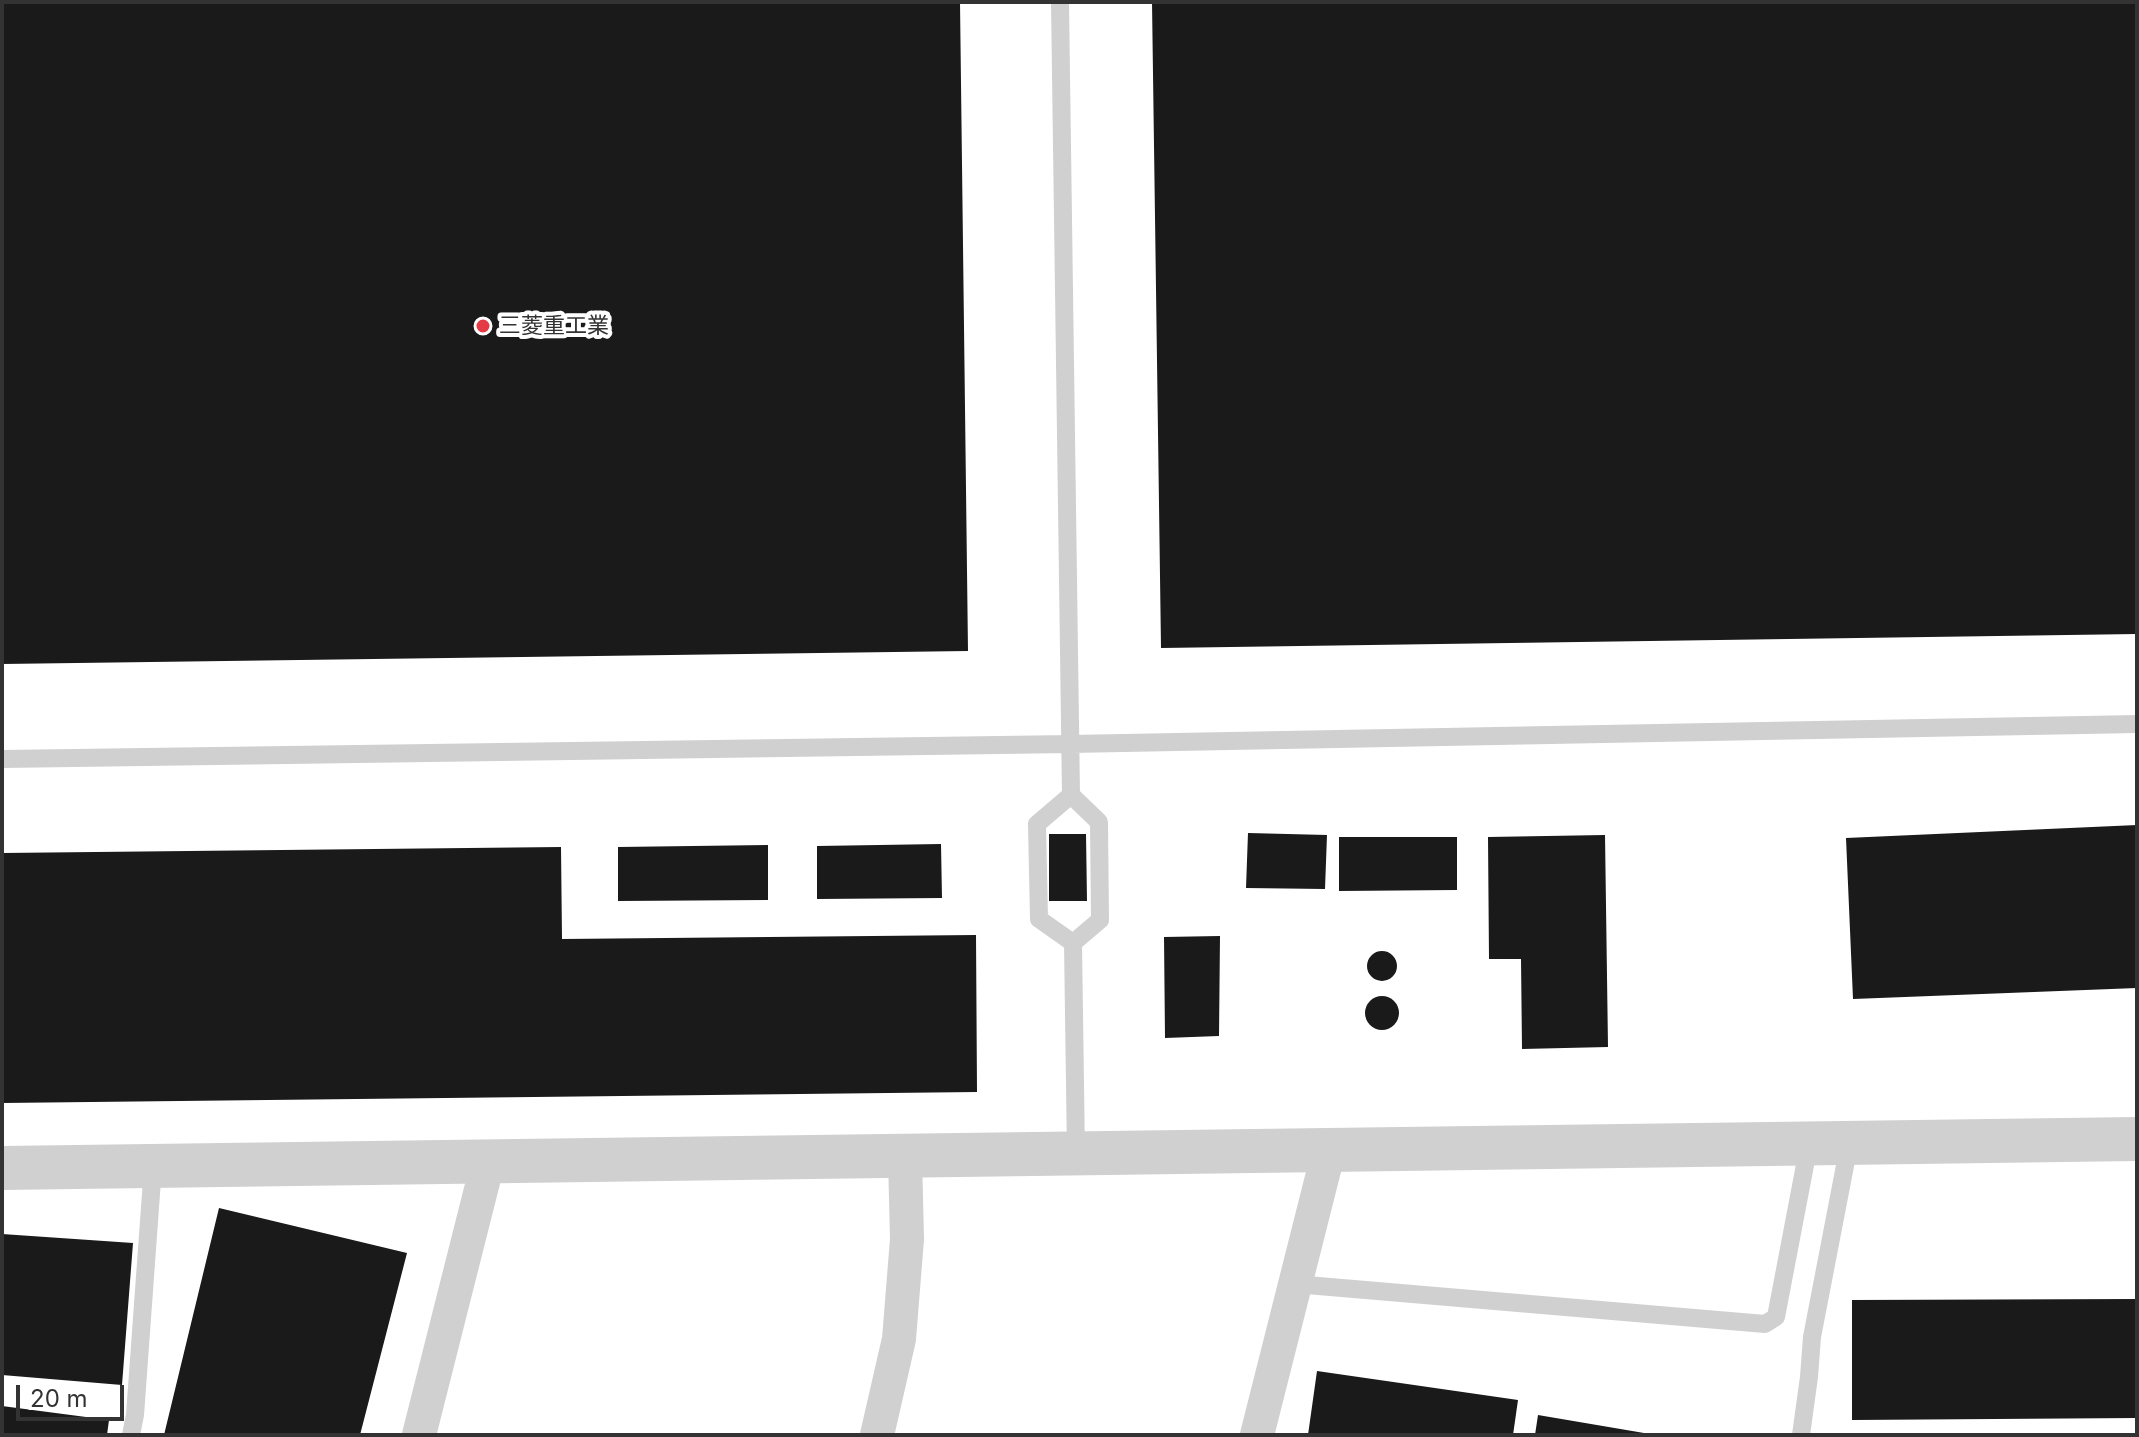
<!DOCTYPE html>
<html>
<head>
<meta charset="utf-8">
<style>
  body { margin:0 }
  #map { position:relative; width:2139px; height:1437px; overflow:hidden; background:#fff; font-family:Inter,sans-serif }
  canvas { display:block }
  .frame { position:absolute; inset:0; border:4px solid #333; pointer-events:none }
  .scale { position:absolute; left:16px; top:1385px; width:108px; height:36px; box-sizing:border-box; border:4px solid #333; border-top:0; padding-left:10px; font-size:24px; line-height:28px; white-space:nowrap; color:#333; -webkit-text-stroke:6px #fff; paint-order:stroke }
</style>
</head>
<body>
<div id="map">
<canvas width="2139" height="1437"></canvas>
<div class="frame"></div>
<div class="scale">20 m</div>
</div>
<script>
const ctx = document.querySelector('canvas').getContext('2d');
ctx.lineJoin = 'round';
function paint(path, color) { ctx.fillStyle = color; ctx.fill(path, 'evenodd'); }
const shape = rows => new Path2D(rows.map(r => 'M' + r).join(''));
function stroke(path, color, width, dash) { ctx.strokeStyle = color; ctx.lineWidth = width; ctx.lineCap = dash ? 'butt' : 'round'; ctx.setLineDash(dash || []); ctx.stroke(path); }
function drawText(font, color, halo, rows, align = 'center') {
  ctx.font = font + ' Inter,"Noto Sans JP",sans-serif'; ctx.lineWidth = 8; ctx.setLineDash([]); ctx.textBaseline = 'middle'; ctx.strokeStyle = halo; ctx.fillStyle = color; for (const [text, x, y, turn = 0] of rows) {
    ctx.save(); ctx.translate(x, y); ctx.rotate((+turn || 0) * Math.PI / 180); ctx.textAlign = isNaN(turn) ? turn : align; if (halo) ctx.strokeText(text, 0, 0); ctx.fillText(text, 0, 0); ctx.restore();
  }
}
const building = shape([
  [2,2,960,2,968,651,2,664],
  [1152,2,2137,2,2137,634,1161,648],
  [2137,825,2137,988,1853,999,1846,838],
  [1248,833,1327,835,1325,889,1246,888],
  [1049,834,1086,834,1087,901,1049,901],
  [1605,835,1608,1047,1522,1049,1521,959,1489,959,1488,837],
  [1339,837,1457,837,1457,890,1339,891],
  [941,844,942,898,817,899,817,846],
  [768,845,768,900,618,901,618,847],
  [561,847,562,939,976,935,977,1092,2,1103,2,853],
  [1220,936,1219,1036,1165,1038,1164,937],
  '1367 966a15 15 0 1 1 30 0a15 15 0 1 1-30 0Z',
  '1365 1013a17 17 0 1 1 34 0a17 17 0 1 1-34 0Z',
  [219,1208,407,1253,360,1435,164,1435],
  [2,1234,133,1243,122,1385,2,1375],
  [2137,1299,2137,1418,1852,1420,1852,1300],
  [1317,1371,1518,1400,1513,1435,1308,1435],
  [2,1406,109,1420,107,1435,2,1435],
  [1538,1415,1644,1433,1644,1435,1535,1435]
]);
const service = shape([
  [1060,2,1071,795,1099,822,1100,920,1073,943],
  [2,759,1070,744,2137,724],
  [1071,795,1037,824,1039,919,1073,943],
  [1073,943,1076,1154],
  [1295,1284,1765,1324,1776,1317,1809,1144],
  [131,1435,135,1415,153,1166],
  [1801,1435,1809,1377,1812,1337,1849,1145]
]);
const minor = shape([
  [419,1435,488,1162],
  [877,1435,899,1339,907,1239,905,1157],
  [1257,1435,1329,1150]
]);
const tertiary = shape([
  [2,1168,2137,1139]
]);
const markers = [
  [483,326,8,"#e63946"]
];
const poiNames = [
  ["三菱重工業",499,326]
];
paint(building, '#1a1a1a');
stroke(service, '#d0d0d0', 18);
stroke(minor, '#d0d0d0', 34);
stroke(tertiary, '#d0d0d0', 44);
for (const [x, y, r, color] of markers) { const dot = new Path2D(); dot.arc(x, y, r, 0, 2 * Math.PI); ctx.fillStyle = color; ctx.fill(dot); stroke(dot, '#fff', 3); }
drawText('22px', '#333', '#fff', poiNames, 'left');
</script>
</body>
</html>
